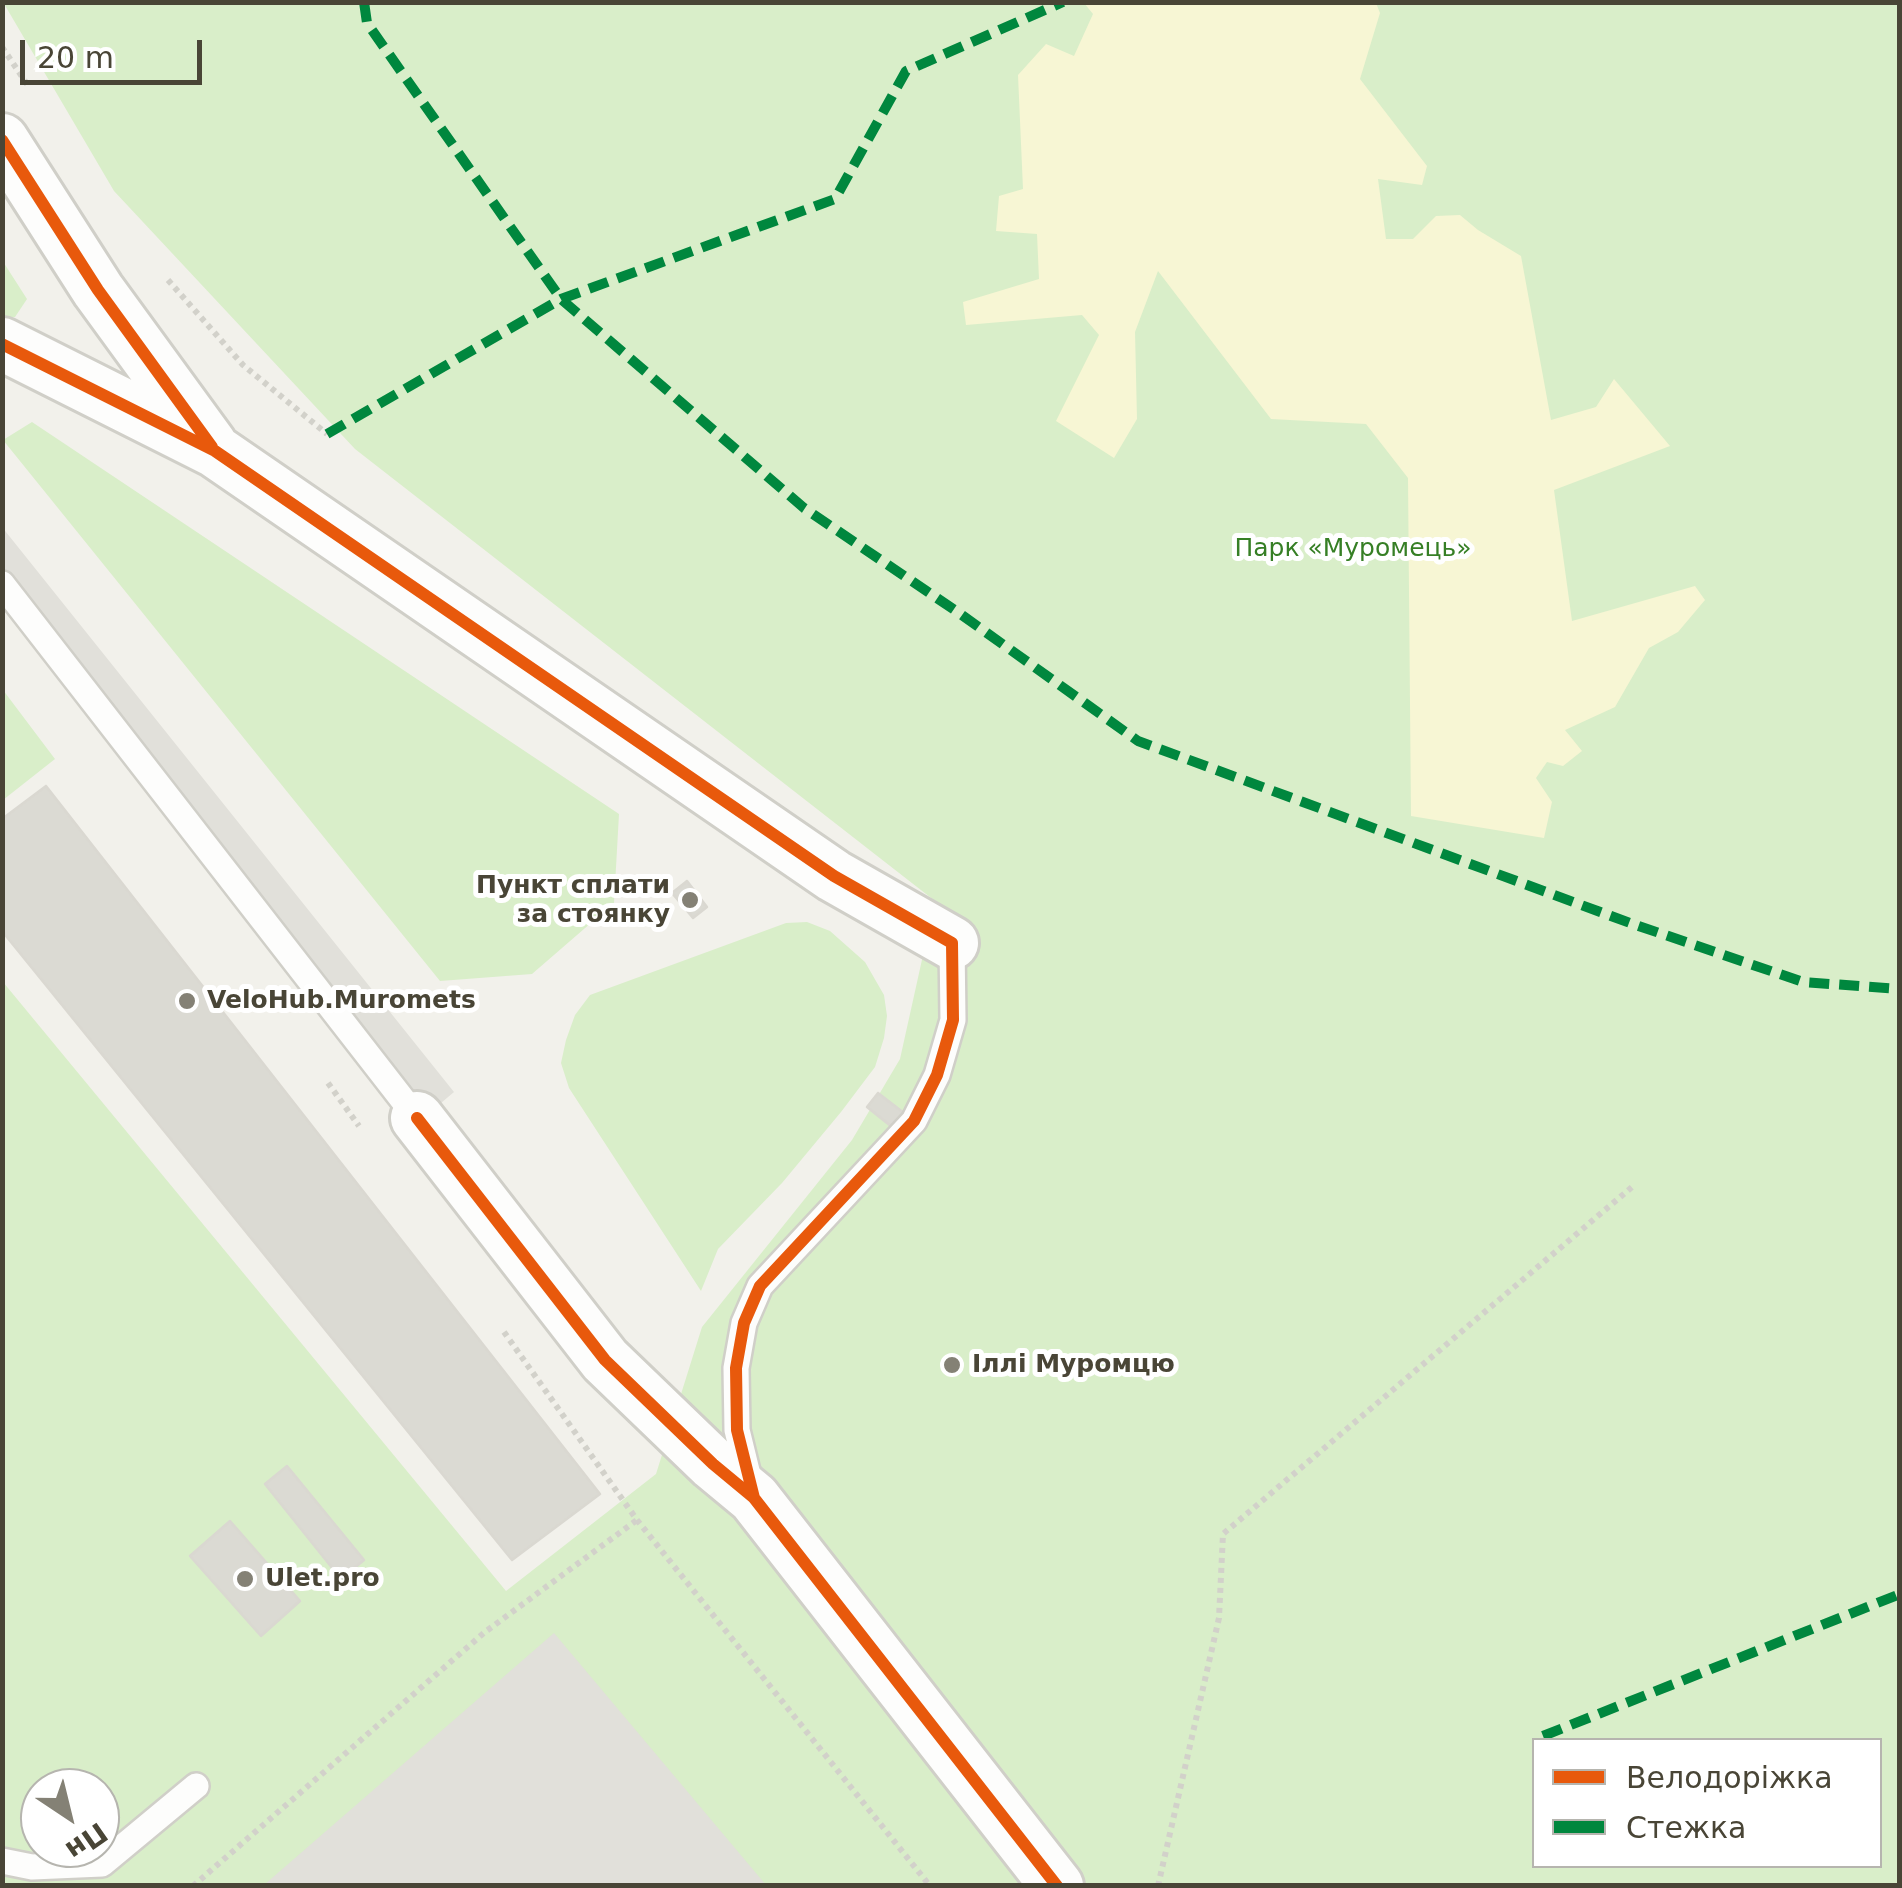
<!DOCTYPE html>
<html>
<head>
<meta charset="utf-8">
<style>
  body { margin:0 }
  #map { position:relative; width:1902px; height:1888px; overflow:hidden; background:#f2f1eb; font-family:"DejaVu Sans",sans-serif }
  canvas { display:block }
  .frame { position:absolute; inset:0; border:5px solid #494536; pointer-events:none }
  .legend { position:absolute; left:1532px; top:1738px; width:350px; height:130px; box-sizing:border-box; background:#fff; border:2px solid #b6b5af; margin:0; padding:12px 18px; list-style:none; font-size:30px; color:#494536 }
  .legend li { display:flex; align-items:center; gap:20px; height:50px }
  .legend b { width:50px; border:2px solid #b6b5af }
  .north { position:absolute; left:20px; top:1768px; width:100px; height:100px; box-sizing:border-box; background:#fff; border:2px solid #b6b5af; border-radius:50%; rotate:145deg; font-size:28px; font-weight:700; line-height:40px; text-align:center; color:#494536 }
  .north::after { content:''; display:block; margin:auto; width:35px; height:45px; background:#848175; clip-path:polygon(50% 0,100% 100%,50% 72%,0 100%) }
  .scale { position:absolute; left:20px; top:40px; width:182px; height:45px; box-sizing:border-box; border:5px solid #494536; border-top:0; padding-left:12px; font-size:30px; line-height:35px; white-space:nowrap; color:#494536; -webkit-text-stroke:8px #fff; paint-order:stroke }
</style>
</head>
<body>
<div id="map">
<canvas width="1902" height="1888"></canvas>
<div class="frame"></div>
<ul class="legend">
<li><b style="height:12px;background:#e8590c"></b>Велодоріжка</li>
<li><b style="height:12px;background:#00873e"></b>Стежка</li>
</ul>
<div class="north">Пн</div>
<div class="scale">20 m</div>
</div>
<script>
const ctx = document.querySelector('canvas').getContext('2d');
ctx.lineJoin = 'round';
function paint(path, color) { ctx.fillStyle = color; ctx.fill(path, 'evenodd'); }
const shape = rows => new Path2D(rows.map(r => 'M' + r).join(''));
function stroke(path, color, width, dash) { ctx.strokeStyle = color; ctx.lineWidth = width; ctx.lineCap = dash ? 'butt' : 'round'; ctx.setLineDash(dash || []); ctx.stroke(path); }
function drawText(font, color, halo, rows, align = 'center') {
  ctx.font = font + ' "DejaVu Sans",sans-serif'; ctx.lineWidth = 10; ctx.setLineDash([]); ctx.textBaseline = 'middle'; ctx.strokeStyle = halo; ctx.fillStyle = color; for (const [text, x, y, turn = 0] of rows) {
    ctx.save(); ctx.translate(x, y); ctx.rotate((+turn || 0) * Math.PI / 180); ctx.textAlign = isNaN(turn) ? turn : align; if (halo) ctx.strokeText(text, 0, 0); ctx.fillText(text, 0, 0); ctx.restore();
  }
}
const green = shape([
  [3,2,1899,3,1899,1885,3,1885,3,982,506,1591,656,1474,702,1327,852,1140,900,1059,935,901,355,449,114,191],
  [1534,1740,1880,1740,1880,1866,1534,1866],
  [40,1788,100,1788,100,1848,40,1848],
  [2,260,27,299,15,317,3,319],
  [32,422,619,814,614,903,532,974,440,981,3,440],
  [3,690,55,759,3,800],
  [807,922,830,931,865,962,884,995,887,1016,884,1038,875,1067,841,1112,782,1183,718,1249,701,1291,569,1088,561,1063,566,1040,575,1015,590,995,786,923]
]);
const sand = shape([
  [1084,3,1376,3,1380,13,1360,79,1427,166,1422,185,1378,179,1386,239,1413,239,1436,216,1460,215,1478,230,1521,256,1551,420,1596,407,1614,379,1670,446,1554,490,1572,621,1695,586,1705,600,1678,632,1649,648,1615,707,1565,730,1582,751,1563,766,1547,762,1536,778,1552,802,1544,838,1411,816,1408,478,1366,424,1271,419,1158,271,1135,332,1137,419,1114,458,1056,421,1099,335,1082,315,966,325,963,302,1039,279,1037,234,996,231,999,196,1023,189,1018,75,1046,44,1074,56,1093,14]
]);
const parking = shape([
  [2,527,454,1092,415,1125,3,596],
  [554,1633,766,1885,264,1885]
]);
const building = shape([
  [46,786,600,1494,512,1560,2,931,2,819,46,786],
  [687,881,707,907,693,918,672,893,687,881],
  [878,1093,904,1113,892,1127,867,1107,878,1093],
  [287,1466,364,1560,341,1579,265,1484,287,1466],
  [230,1521,300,1601,261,1636,190,1556,230,1521]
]);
const path = shape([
  [2,47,29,87],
  [168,280,243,365,327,434],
  [328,1083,359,1126],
  [504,1332,637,1520,930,1886],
  [193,1886,485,1632,637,1520],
  [1158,1886,1219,1618,1223,1534,1632,1187]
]);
const service = shape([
  [2,584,417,1118],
  [750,1483,737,1430,736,1368,744,1323,760,1286,914,1121,937,1075,953,1020,952,943],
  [2,1861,32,1867,102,1864,196,1786]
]);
const minor = shape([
  [2,140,98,290,211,445],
  [2,344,215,451,834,876,952,943],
  [417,1118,605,1360,713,1464,754,1498,1057,1886]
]);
const quiet = shape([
  [364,2,367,23,561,299,804,508,959,613,1138,741,1630,923,1803,982,1900,989],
  [327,434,561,299,835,199,906,71,1063,2],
  [1543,1736,1900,1594]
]);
const cycleway = shape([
  [2,140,98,290,212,447],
  [2,344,215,451,834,876,952,943,953,1020,937,1075,914,1121,760,1286,744,1323,736,1368,737,1430,754,1498],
  [417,1118,605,1360,713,1464,754,1498,1057,1886]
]);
const markers = [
  [690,900,10,"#848175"],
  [187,1001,10,"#848175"],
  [952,1365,10,"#848175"],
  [245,1579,10,"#848175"]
];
const parkNames = [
  ["Парк «Муромець»",1353,549]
];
const poiNames = [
  ["Пункт сплати",670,886,"right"],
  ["за стоянку",670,915,"right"],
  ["VeloHub.Muromets",207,1001],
  ["Іллі Муромцю",972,1365],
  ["Ulet.pro",265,1579]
];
paint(green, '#d9eec9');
paint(sand, '#f7f6d4');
paint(parking, '#e1e0da');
paint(building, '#dbdad3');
stroke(building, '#dad8d1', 2.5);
stroke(service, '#d0cfc8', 30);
stroke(minor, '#d0cfc8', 58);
stroke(path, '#d2d1ca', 6, [5, 5]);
stroke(service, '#fdfdfc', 25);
stroke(minor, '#fdfdfc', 52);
stroke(quiet, '#00873e', 10, [20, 10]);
stroke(cycleway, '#e8590c', 12);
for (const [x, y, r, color] of markers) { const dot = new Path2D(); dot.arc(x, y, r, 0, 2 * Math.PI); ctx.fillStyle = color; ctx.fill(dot); stroke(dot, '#fff', 4); }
drawText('25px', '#367f25', '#fff', parkNames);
drawText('bold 25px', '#494536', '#fff', poiNames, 'left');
</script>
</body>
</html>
